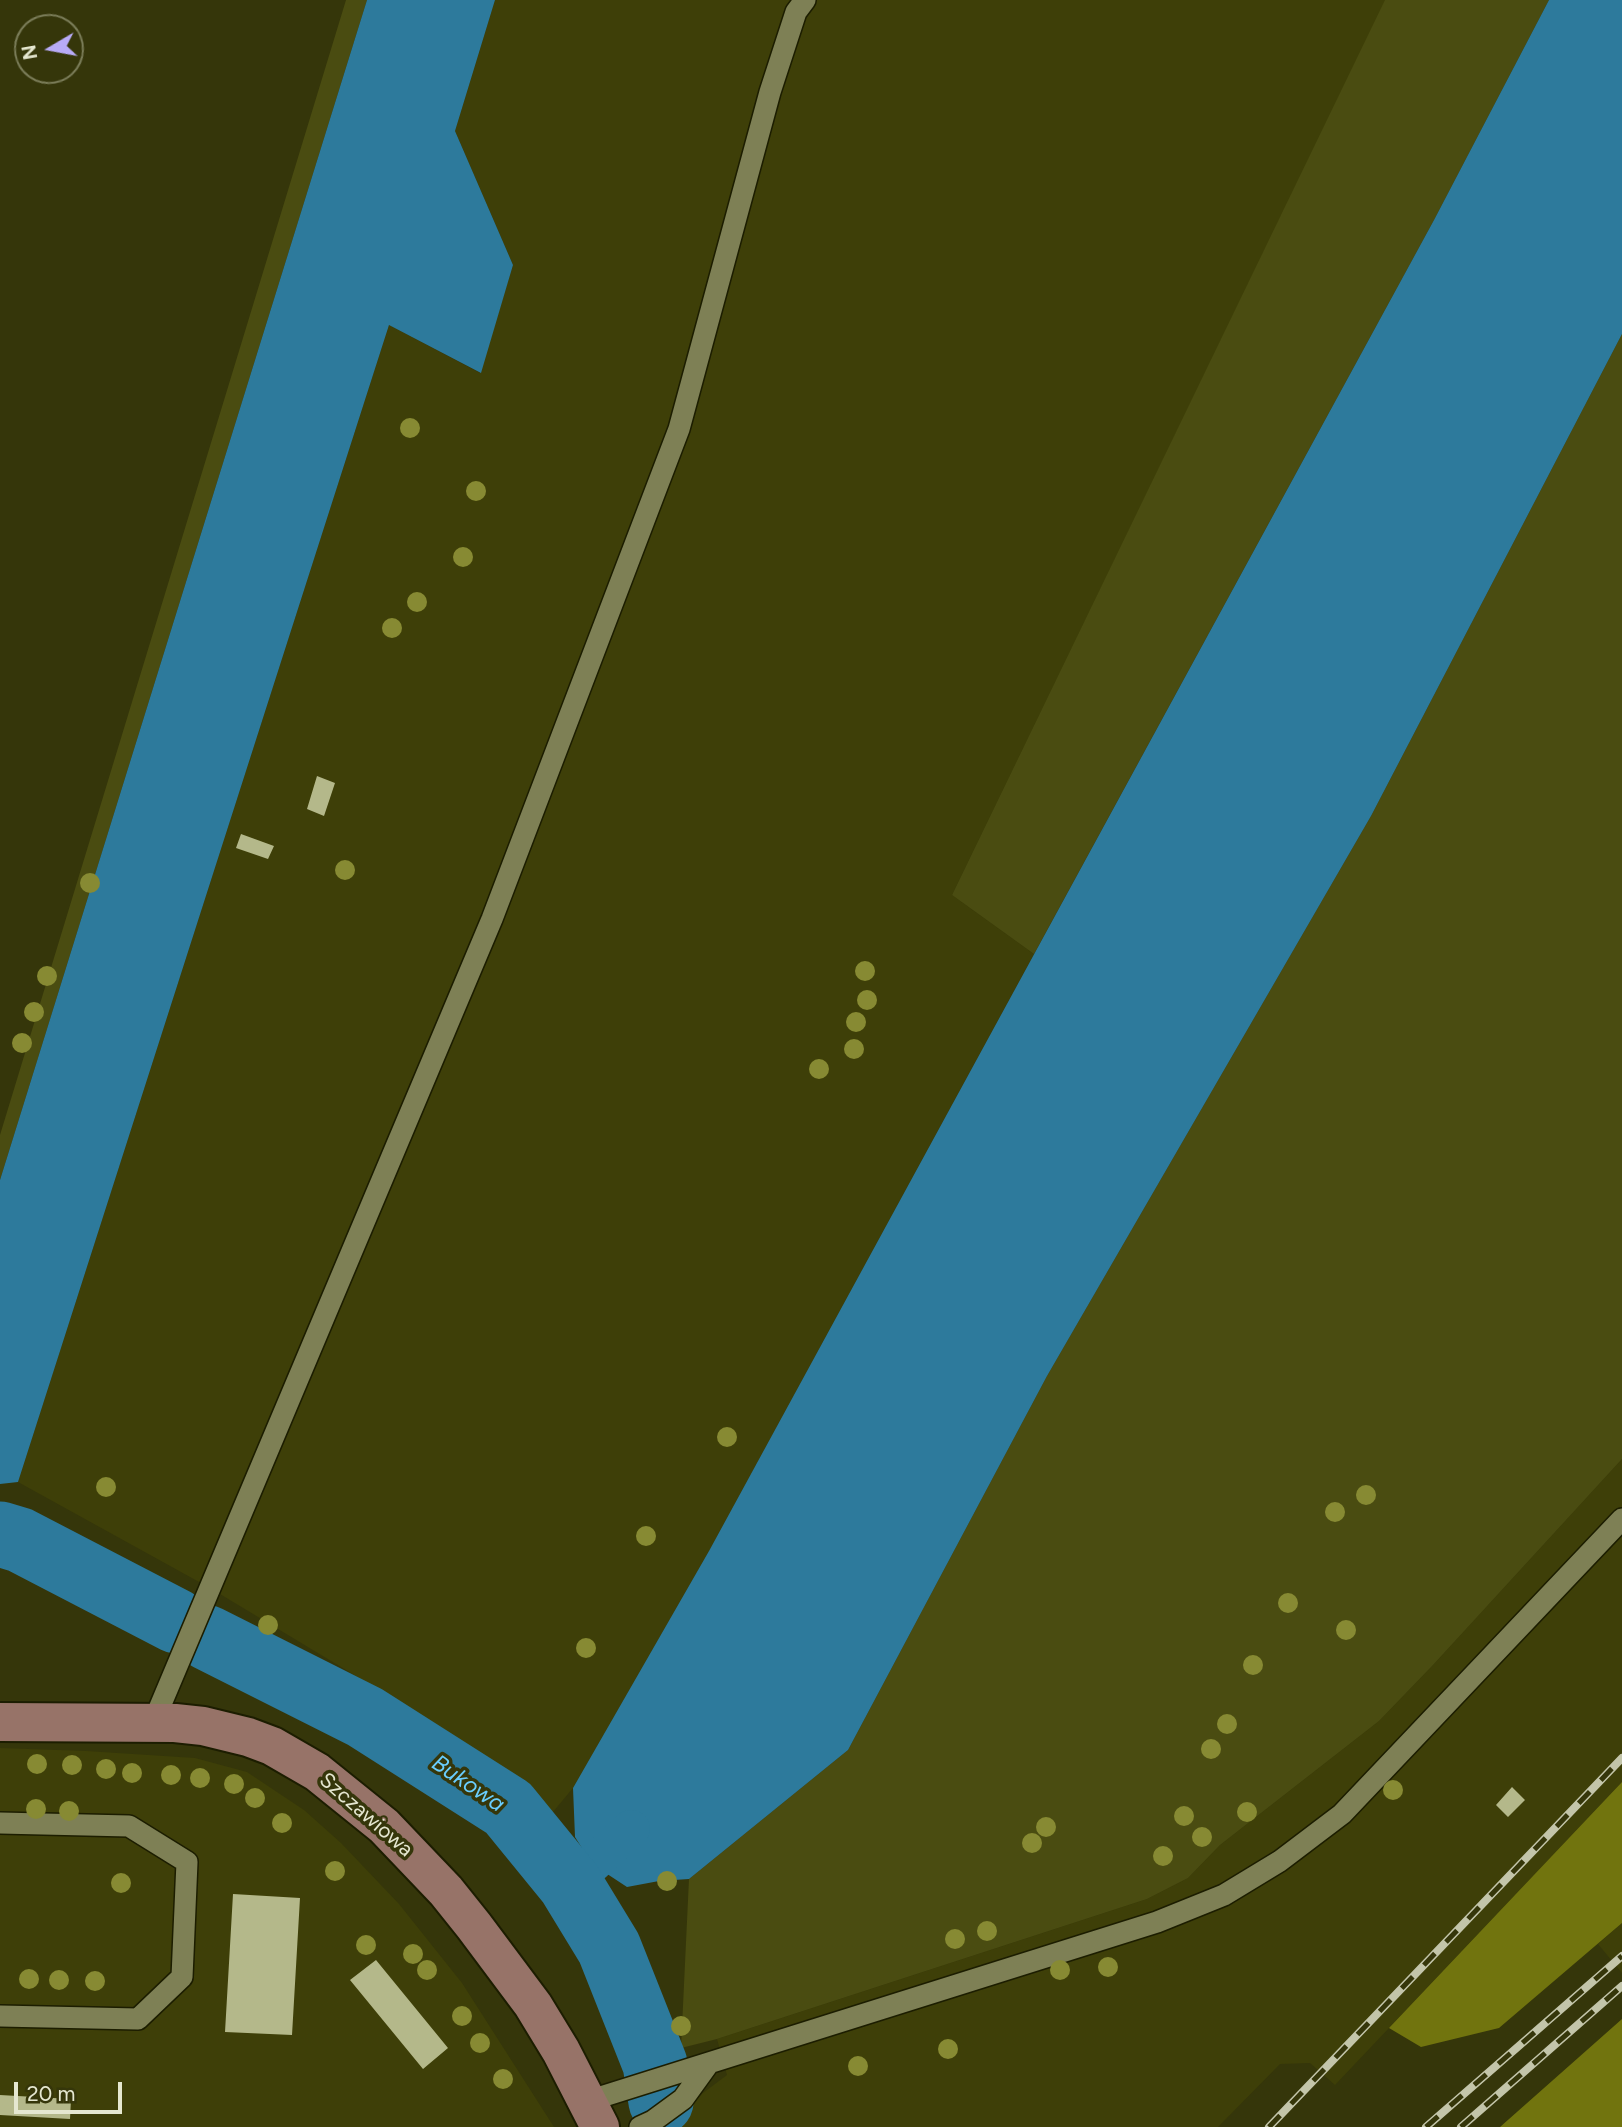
<!DOCTYPE html>
<html>
<head>
<meta charset="utf-8">
<style>
  body { margin:0 }
  #map { position:relative; width:1622px; height:2127px; overflow:hidden; background:#35360a; font-family:Figtree,sans-serif }
  canvas { display:block }
  .north { position:absolute; left:14px; top:14px; width:70px; height:70px; box-sizing:border-box; background:#35360a; border:2px solid #7b7d59; border-radius:50%; rotate:260deg; font-size:19px; font-weight:700; line-height:28px; text-align:center; color:#e5e7d0 }
  .north::after { content:''; display:block; margin:auto; width:24px; height:32px; background:#b8abf7; clip-path:polygon(50% 0,100% 100%,50% 72%,0 100%) }
  .scale { position:absolute; left:14px; top:2082px; width:108px; height:32px; box-sizing:border-box; border:4px solid #e5e7d0; border-top:0; padding-left:9px; font-size:21px; line-height:24px; white-space:nowrap; color:#e5e7d0; -webkit-text-stroke:5px #35360a; paint-order:stroke }
</style>
</head>
<body>
<div id="map">
<canvas width="1622" height="2127"></canvas>
<div class="north">N</div>
<div class="scale">20 m</div>
</div>
<script>
const ctx = document.querySelector('canvas').getContext('2d');
ctx.lineJoin = 'round';
function paint(path, color) { ctx.fillStyle = color; ctx.fill(path, 'evenodd'); }
const shape = rows => new Path2D(rows.map(r => 'M' + r).join(''));
function stroke(path, color, width, dash) { ctx.strokeStyle = color; ctx.lineWidth = width; ctx.lineCap = dash ? 'butt' : 'round'; ctx.setLineDash(dash || []); ctx.stroke(path); }
function drawText(font, color, halo, rows, align = 'center') {
  ctx.font = font + ' Figtree,sans-serif'; ctx.lineWidth = 7; ctx.setLineDash([]); ctx.textBaseline = 'middle'; ctx.strokeStyle = halo; ctx.fillStyle = color; for (const [text, x, y, turn = 0] of rows) {
    ctx.save(); ctx.translate(x, y); ctx.rotate((+turn || 0) * Math.PI / 180); ctx.textAlign = isNaN(turn) ? turn : align; if (halo) ctx.strokeText(text, 0, 0); ctx.fillText(text, 0, 0); ctx.restore();
  }
}
const built = shape([
  [495,0,1386,0,952,895,1034,954,709,1551,573,1788,547,1819,444,1729,210,1588,18,1482,389,325,480,373,513,265,455,131],
  [1622,1459,1622,1782,1335,2085,1310,2063,1280,2064,1218,2127,671,2127,703,2093,727,2075,717,2039,1147,1899,1188,1878,1220,1845,1379,1721,1433,1665],
  [0,1748,86,1751,195,1758,247,1772,304,1810,341,1843,399,1904,462,1983,554,2127,0,2127],
  [1622,1923,1622,1973,1598,1944]
]);
const green = shape([
  [346,0,367,0,0,1180,0,1135],
  [1385,0,1549,0,1434,220,1034,954,952,895],
  [1622,334,1622,1459,1433,1665,1379,1721,1220,1845,1188,1878,1147,1899,717,2039,681,2048,689,1879,848,1750,1047,1376,1371,816]
]);
const forest = shape([
  [1622,1782,1622,1923,1499,2028,1421,2047,1389,2028],
  [1622,2019,1622,2127,1500,2127]
]);
const water = shape([
  [367,0,495,0,455,131,513,265,481,373,389,325,18,1482,0,1484,0,1180],
  [1549,0,1622,0,1622,334,1371,816,1047,1376,848,1750,689,1879,659,1881,627,1887,592,1864,575,1837,573,1788,709,1551,1434,220]
]);
const canal = shape([
  [570,1884,631,1829]
]);
const river = shape([
  [0,1534,20,1540,176,1621],
  [208,1638,365,1717,508,1808,570,1884,609,1948,655,2064,661,2102]
]);
const building = shape([
  [317,776,335,783,324,816,307,809],
  [241,834,274,846,268,859,236,848],
  [1512,1787,1525,1800,1508,1817,1496,1805],
  [233,1894,300,1898,292,2035,225,2032],
  [376,1960,448,2048,423,2069,350,1980],
  [0,2095,71,2099,70,2119,0,2115]
]);
const lane = shape([
  [153,1723,492,919,679,429,770,92,796,12,805,0],
  [0,1823,129,1826,187,1862,182,1977,138,2019,0,2016],
  [588,2101,1157,1922,1224,1895,1280,1861,1342,1814,1622,1519],
  [640,2127,653,2121,683,2099,709,2063]
]);
const secondary = shape([
  [0,1722,175,1723,203,1726,248,1737,272,1746,317,1772,384,1826,446,1891,474,1926,533,2005,561,2051,600,2127]
]);
const rail = shape([
  [1269,2127,1622,1758],
  [1426,2127,1622,1956],
  [1461,2127,1622,1986]
]);
const trees = [
  [410,428],
  [476,491],
  [463,557],
  [417,602],
  [392,628],
  [345,870],
  [90,883],
  [865,971],
  [47,976],
  [867,1000],
  [34,1012],
  [856,1022],
  [22,1043],
  [854,1049],
  [819,1069],
  [727,1437],
  [106,1487],
  [1366,1495],
  [1335,1512],
  [646,1536],
  [1288,1603],
  [268,1625],
  [1346,1630],
  [586,1648],
  [1253,1665],
  [1227,1724],
  [1211,1749],
  [37,1764],
  [72,1765],
  [106,1769],
  [132,1773],
  [171,1775],
  [200,1778],
  [234,1784],
  [1393,1790],
  [255,1798],
  [36,1809],
  [69,1811],
  [1247,1812],
  [1184,1816],
  [282,1823],
  [1046,1827],
  [1202,1837],
  [1032,1843],
  [1163,1856],
  [335,1871],
  [667,1881],
  [121,1883],
  [987,1931],
  [955,1939],
  [366,1945],
  [413,1954],
  [1108,1967],
  [427,1970],
  [1060,1970],
  [29,1979],
  [59,1980],
  [95,1981],
  [462,2016],
  [681,2026],
  [480,2043],
  [948,2049],
  [858,2066],
  [503,2079]
];
const streetNames = [
  ["Szczawiowa",366,1815,41]
];
const waterNames = [
  ["Bukowa",468,1784,34]
];
paint(built, '#3e3f08');
paint(green, '#4a4c11');
paint(forest, '#71740e');
paint(water, '#2d7a9c');
stroke(canal, '#2d7a9c', 38);
stroke(river, '#2d7a9c', 65);
paint(building, '#b4b88a');
stroke(lane, '#1c1d00', 24);
stroke(secondary, '#1c1d00', 42);
stroke(lane, '#7e8055', 21);
stroke(secondary, '#977368', 38);
stroke(rail, '#c3c5aa', 8);
stroke(rail, '#35360a', 5, [16]);
ctx.fillStyle = '#878a33';
for (const [x, y] of trees) { ctx.beginPath(); ctx.arc(x, y, 10, 0, 2 * Math.PI); ctx.fill(); }
drawText('21px', '#e5e7d0', '#35360a', streetNames);
drawText('italic 23px', '#69cdfd', '#35360a', waterNames);
</script>
</body>
</html>
